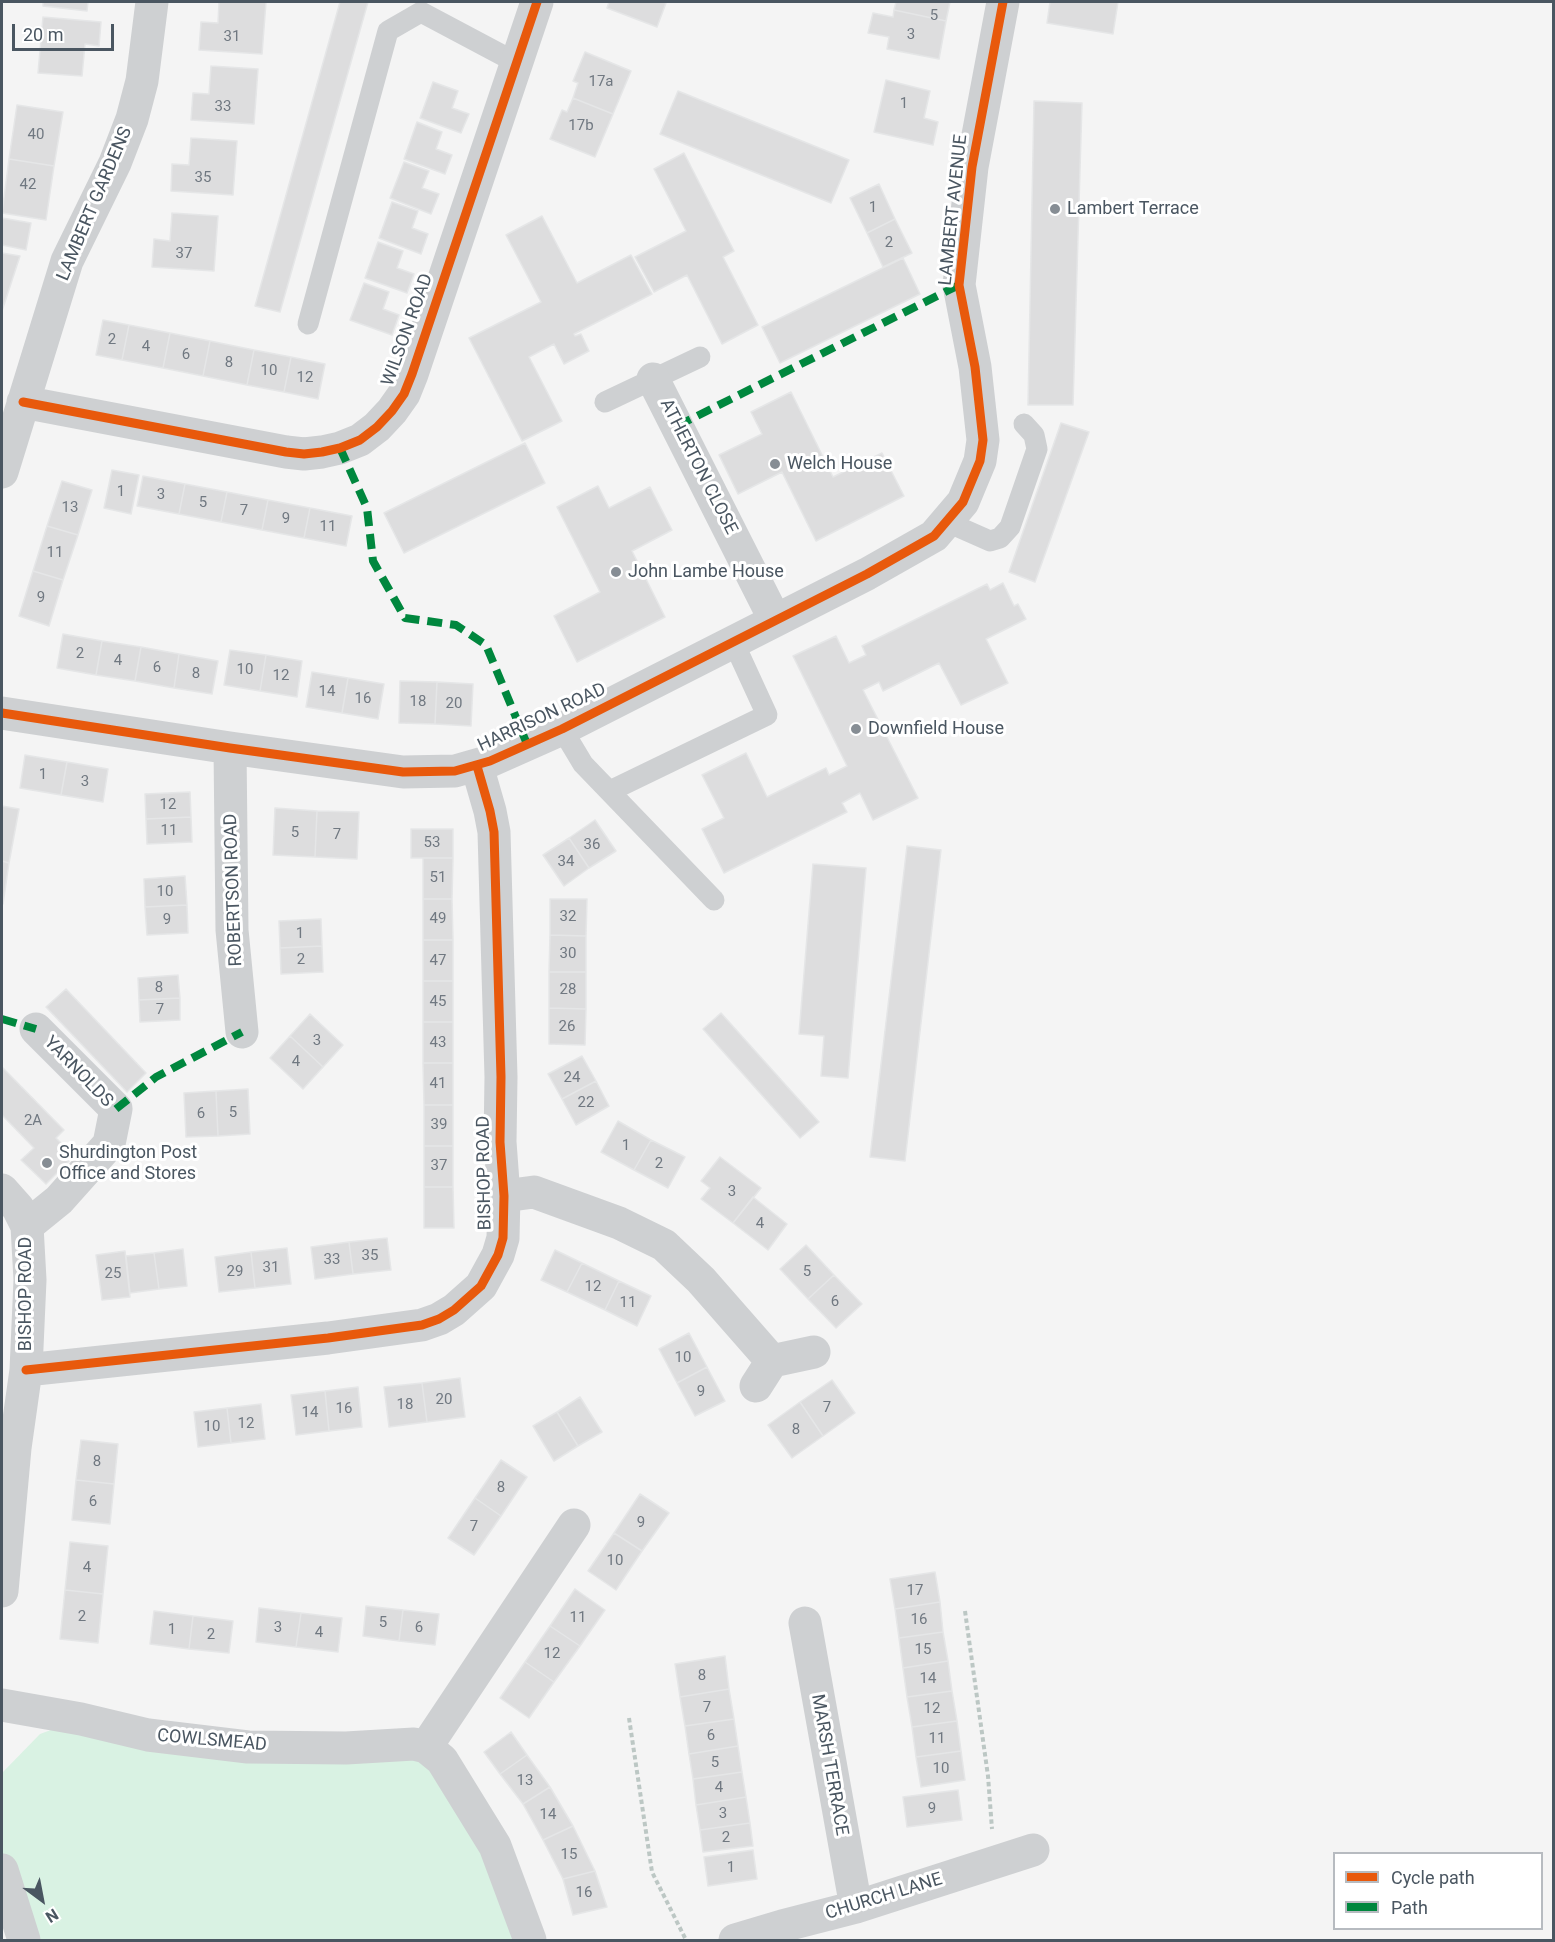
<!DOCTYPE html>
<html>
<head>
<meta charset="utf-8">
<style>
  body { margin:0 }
  #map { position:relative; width:1555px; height:1942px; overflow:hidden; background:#f4f4f4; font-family:Roboto,sans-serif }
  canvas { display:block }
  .frame { position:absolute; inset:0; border:3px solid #4a5661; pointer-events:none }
  .legend { position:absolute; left:1333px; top:1852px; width:210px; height:78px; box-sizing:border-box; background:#fff; border:2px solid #b7bbc0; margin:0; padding:8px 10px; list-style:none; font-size:18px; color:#4a5661 }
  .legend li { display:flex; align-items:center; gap:12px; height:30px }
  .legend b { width:30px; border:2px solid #b7bbc0 }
  .north { position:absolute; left:12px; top:1870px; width:60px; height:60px; -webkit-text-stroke:4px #fff; paint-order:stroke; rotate:148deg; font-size:16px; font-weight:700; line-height:24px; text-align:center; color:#4a5661 }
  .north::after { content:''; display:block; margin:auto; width:21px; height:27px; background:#4a5661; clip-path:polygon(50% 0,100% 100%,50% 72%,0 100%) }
  .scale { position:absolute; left:12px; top:24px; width:102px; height:27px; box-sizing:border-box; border:3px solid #4a5661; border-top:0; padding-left:8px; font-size:18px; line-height:21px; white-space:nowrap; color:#4a5661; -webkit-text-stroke:4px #fff; paint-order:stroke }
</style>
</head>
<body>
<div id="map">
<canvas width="1555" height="1942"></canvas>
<div class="frame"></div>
<ul class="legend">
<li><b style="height:8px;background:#e8590c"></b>Cycle path</li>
<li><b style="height:8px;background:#00873e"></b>Path</li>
</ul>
<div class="north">N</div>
<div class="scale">20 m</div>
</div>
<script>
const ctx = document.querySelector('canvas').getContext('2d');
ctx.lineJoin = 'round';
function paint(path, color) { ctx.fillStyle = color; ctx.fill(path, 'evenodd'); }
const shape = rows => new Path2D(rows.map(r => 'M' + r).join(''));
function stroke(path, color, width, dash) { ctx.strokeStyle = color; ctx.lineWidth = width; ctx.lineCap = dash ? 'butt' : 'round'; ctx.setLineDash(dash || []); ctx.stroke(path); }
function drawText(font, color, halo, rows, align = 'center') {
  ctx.font = font + ' Roboto,sans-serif'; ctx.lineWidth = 6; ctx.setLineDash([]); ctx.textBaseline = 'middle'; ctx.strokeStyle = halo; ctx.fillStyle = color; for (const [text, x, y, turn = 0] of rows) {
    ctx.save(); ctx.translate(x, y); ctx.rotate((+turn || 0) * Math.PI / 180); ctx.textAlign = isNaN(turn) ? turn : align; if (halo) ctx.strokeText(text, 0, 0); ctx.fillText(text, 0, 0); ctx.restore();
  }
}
const green = shape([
  [81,1719,402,1744,447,1770,530,1940,24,1940,2,1870,2,1773,40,1734]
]);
const building = shape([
  [43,2,88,2,87,11,43,6,43,2],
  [219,2,266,2,262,54,199,50,201,22,218,23,219,2],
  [340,2,368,2,280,312,255,306,340,2],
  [609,2,663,2,666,3,657,27,607,8,609,2],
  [896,2,950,2,946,21,894,10,896,2],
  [1050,2,1118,2,1113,34,1047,23,1050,2],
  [894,10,946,21,939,59,887,49,889,37,868,33,873,13,893,17,894,10],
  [43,17,101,22,99,46,85,44,82,76,38,73,43,17],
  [585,52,631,71,613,114,573,98,578,83,573,81,585,52],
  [211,66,258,69,254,124,191,120,193,93,209,94,211,66],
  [886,80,930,91,924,118,938,122,933,145,874,132,886,80],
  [433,82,458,91,452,108,469,114,461,133,420,118,433,82],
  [678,91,849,160,831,203,660,134,678,91],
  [573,98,613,114,595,157,550,139,562,110,567,112,573,98],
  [1034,101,1082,103,1073,405,1028,405,1034,101],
  [17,105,63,112,54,166,9,159,17,105],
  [417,122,442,132,436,149,452,155,445,174,404,159,417,122],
  [191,138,237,141,233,195,171,191,172,164,189,165,191,138],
  [684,153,734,251,723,257,758,325,722,344,687,275,654,292,635,257,686,231,654,169,684,153],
  [9,159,54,166,46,220,2,213,9,159],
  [404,162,429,171,422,188,439,194,431,214,390,198,404,162],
  [879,184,895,219,867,233,850,198,879,184],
  [392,202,418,211,412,228,428,234,421,254,379,238,392,202],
  [172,213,218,216,214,271,152,267,154,239,170,241,172,213],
  [542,216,577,283,631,255,652,294,574,334,575,336,581,334,589,351,564,364,554,344,529,357,562,421,522,441,469,338,541,302,506,235,542,216],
  [2,218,31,223,26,250,2,245,2,218],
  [895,219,912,253,883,267,867,233,895,219],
  [378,242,403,251,397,268,414,274,407,293,365,278,378,242],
  [2,253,20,256,2,311,2,253],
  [903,258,920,294,780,363,762,327,903,258],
  [364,283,389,292,383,309,399,315,392,335,350,320,364,283],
  [103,320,129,325,122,360,96,355,103,320],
  [129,325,170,333,163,368,122,360,129,325],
  [170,333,210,341,203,376,163,368,170,333],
  [210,341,254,350,247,385,203,376,210,341],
  [254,350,291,357,284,392,247,385,254,350],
  [291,357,325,364,318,399,284,392,291,357],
  [791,392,833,477,882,453,904,496,816,541,782,472,738,494,719,455,762,434,751,412,791,392],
  [1061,423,1089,432,1035,582,1009,572,1061,423],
  [525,443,545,483,404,553,384,513,525,443],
  [112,470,139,475,131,514,104,508,112,470],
  [143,476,185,484,179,514,137,506,143,476],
  [62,481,92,490,78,535,47,526,62,481],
  [185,484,227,492,221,522,179,514,185,484],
  [598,486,609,508,650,487,672,530,632,551,665,617,577,662,554,616,600,592,557,507,598,486],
  [227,492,268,500,262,530,221,522,227,492],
  [268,500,310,508,304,538,262,530,268,500],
  [310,508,352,516,346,546,304,538,310,508],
  [47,526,78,535,63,580,33,571,47,526],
  [33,571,63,580,49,626,19,616,33,571],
  [1003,583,1014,606,1018,604,1026,619,986,639,1008,683,961,705,939,663,883,691,879,682,863,690,918,798,873,820,860,793,842,803,847,812,724,873,702,829,724,818,702,775,746,753,767,797,826,768,829,775,847,766,793,656,836,636,849,663,866,655,862,646,987,584,990,590,1003,583],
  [63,634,102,641,96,675,57,668,63,634],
  [102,641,141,647,135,681,96,675,102,641],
  [141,647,179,654,174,688,135,681,141,647],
  [230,650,266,655,260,691,224,685,230,650],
  [179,654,218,661,212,694,174,688,179,654],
  [266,655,302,661,297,697,260,691,266,655],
  [312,672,348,678,342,713,306,707,312,672],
  [348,678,384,684,378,719,342,713,348,678],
  [400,681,437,682,435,724,399,723,400,681],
  [437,682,473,684,471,726,435,724,437,682],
  [25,755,67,762,61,795,20,788,25,755],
  [67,762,108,769,103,802,61,795,67,762],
  [190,792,191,817,146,819,145,794,190,792],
  [2,806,19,809,9,863,2,861,2,806],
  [275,808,317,811,315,857,273,855,275,808],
  [317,811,359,812,357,859,315,857,317,811],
  [191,817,192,842,147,844,146,819,191,817],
  [595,820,616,851,589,868,569,838,595,820],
  [411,829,453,829,453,858,411,858,411,829],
  [569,838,589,868,564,886,543,855,569,838],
  [907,846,941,850,905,1161,870,1157,907,846],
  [423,858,453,858,452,899,423,899,423,858],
  [2,861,9,863,3,904,2,904,2,861],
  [813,864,866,868,848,1078,821,1076,824,1036,799,1034,813,864],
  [185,876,187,905,145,907,144,879,185,876],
  [423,899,452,899,453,940,423,940,423,899],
  [550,899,587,899,586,936,550,935,550,899],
  [187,905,188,933,147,935,145,907,187,905],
  [321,919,322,946,280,948,279,921,321,919],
  [550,935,586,936,586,972,549,972,550,935],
  [423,940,453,940,453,981,423,981,423,940],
  [322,946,323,972,281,974,280,948,322,946],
  [549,972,586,972,586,1009,549,1008,549,972],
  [178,975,180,998,139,1000,138,978,178,975],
  [423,981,453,981,453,1022,423,1022,423,981],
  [66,989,146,1073,127,1092,46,1007,66,989],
  [180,998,180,1020,140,1022,139,1000,180,998],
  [549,1008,586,1009,585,1045,549,1044,549,1008],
  [721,1013,819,1122,800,1138,703,1029,721,1013],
  [310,1014,343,1045,323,1067,290,1036,310,1014],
  [423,1022,453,1022,453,1063,423,1063,423,1022],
  [290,1036,323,1067,303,1089,270,1058,290,1036],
  [582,1056,596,1081,562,1099,548,1074,582,1056],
  [423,1063,453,1063,453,1105,424,1105,423,1063],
  [2,1067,64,1130,56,1138,74,1156,46,1184,21,1160,34,1148,2,1115,2,1067],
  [596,1081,609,1106,576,1125,562,1099,596,1081],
  [248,1089,250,1134,218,1136,216,1091,248,1089],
  [216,1091,218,1136,186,1137,184,1093,216,1091],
  [424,1105,453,1105,453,1146,424,1146,424,1105],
  [618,1121,651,1140,634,1170,601,1152,618,1121],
  [651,1140,685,1157,668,1188,634,1170,651,1140],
  [424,1146,453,1146,453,1187,424,1187,424,1146],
  [720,1157,761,1188,733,1223,701,1199,710,1188,701,1181,720,1157],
  [424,1187,453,1187,454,1228,424,1228,424,1187],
  [753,1197,787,1224,768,1250,733,1223,753,1197],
  [387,1238,391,1270,353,1274,349,1242,387,1238],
  [349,1242,353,1274,315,1279,311,1247,349,1242],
  [806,1245,834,1275,808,1299,780,1269,806,1245],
  [287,1248,291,1284,255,1288,251,1252,287,1248],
  [183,1249,187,1286,159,1289,154,1253,183,1249],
  [555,1250,582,1263,567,1292,541,1280,555,1250],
  [125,1251,130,1297,102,1300,96,1255,125,1251],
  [251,1252,255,1288,219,1292,215,1257,251,1252],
  [154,1253,159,1289,130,1293,126,1256,154,1253],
  [582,1263,619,1281,605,1310,567,1292,582,1263],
  [834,1275,862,1304,836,1328,808,1299,834,1275],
  [619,1281,651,1296,637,1326,605,1310,619,1281],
  [689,1333,707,1367,677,1383,659,1349,689,1333],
  [707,1367,725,1401,695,1416,677,1383,707,1367],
  [460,1378,465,1417,427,1422,422,1383,460,1378],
  [832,1380,855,1413,823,1436,800,1402,832,1380],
  [422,1383,427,1422,389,1427,384,1387,422,1383],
  [358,1387,362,1427,329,1431,325,1391,358,1387],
  [325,1391,329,1431,296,1435,291,1395,325,1391],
  [580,1397,602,1432,578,1446,557,1412,580,1397],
  [800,1402,823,1436,792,1458,768,1425,800,1402],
  [261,1404,265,1439,231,1443,227,1408,261,1404],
  [227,1408,231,1443,198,1447,194,1412,227,1408],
  [557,1412,578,1446,554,1461,533,1426,557,1412],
  [81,1440,118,1444,114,1484,76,1480,81,1440],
  [501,1460,527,1477,501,1516,475,1498,501,1460],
  [76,1480,114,1484,110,1524,72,1520,76,1480],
  [640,1494,669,1513,642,1551,614,1533,640,1494],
  [475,1498,501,1516,474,1555,448,1538,475,1498],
  [614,1533,642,1551,616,1590,588,1571,614,1533],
  [70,1542,108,1546,103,1594,65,1590,70,1542],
  [935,1572,940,1602,895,1609,890,1579,935,1572],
  [575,1589,605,1610,580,1646,550,1626,575,1589],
  [65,1590,103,1594,98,1643,60,1639,65,1590],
  [940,1602,943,1632,899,1638,895,1609,940,1602],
  [366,1606,403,1610,399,1641,363,1636,366,1606],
  [259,1608,301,1613,296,1647,256,1642,259,1608],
  [403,1610,439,1614,435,1645,399,1641,403,1610],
  [154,1611,193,1616,189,1649,150,1644,154,1611],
  [301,1613,342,1618,338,1652,296,1647,301,1613],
  [193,1616,233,1621,229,1653,189,1649,193,1616],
  [550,1626,580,1646,554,1682,525,1662,550,1626],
  [943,1632,948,1661,903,1668,899,1638,943,1632],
  [725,1656,729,1689,680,1697,675,1664,725,1656],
  [948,1661,952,1691,907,1697,903,1668,948,1661],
  [525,1662,554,1682,529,1718,500,1698,525,1662],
  [729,1689,734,1719,685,1726,680,1697,729,1689],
  [952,1691,957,1721,912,1727,907,1697,952,1691],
  [734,1719,738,1746,689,1754,685,1726,734,1719],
  [957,1721,961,1751,916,1757,912,1727,957,1721],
  [511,1732,527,1755,500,1774,484,1752,511,1732],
  [738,1746,742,1772,693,1779,689,1754,738,1746],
  [961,1751,965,1780,921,1787,916,1757,961,1751],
  [527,1755,550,1787,523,1804,500,1774,527,1755],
  [742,1772,746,1797,696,1805,693,1779,742,1772],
  [550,1787,573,1826,543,1840,523,1804,550,1787],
  [958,1790,962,1820,907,1827,903,1797,958,1790],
  [746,1797,750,1823,700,1830,696,1805,746,1797],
  [750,1823,753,1846,703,1852,700,1830,750,1823],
  [573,1826,595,1871,563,1879,543,1840,573,1826],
  [753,1850,757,1879,708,1886,704,1857,753,1850],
  [595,1871,607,1907,573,1915,563,1879,595,1871]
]);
const path = shape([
  [965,1611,988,1776,992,1829],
  [629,1718,652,1872,686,1940]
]);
const service = shape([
  [308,324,388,31,421,12,517,63],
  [605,402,700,357],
  [947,522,990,541,1000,538,1010,527,1037,449,1034,435,1024,424],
  [562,729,583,764,714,900],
  [610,791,767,715,733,641]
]);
const minor = shape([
  [653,379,775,620],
  [23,402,286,452,304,454,322,452,340,448,360,440,377,427,392,411,404,394,412,374,537,2],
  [2,472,67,261,115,163,132,119,142,81,152,2],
  [2,713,230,748,403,772,455,771,490,761,562,729,867,574,934,536,963,502,980,461,983,440,975,367,959,285,972,167,1003,2],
  [230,748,232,930,242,1032],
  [2,1190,18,1208,27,1226,30,1280,26,1370,15,1448,2,1591],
  [504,1196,534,1192,619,1223,664,1245,701,1280,772,1361,756,1386],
  [27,1226,59,1200,109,1144,116,1109,36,1029],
  [772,1361,814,1352],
  [26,1370,328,1338,422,1325,439,1319,454,1310,481,1286,498,1255,503,1238,504,1196,500,1142,501,1077,494,832,490,811,477,766],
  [805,1623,856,1907],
  [2,1705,81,1719,148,1735,248,1747,346,1748,414,1744,426,1747,442,1760,495,1846,530,1940],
  [426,1747,574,1525],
  [2,1870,24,1940],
  [735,1940,782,1926,856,1907,1033,1850]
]);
const quiet = shape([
  [677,426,959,285],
  [340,448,367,508,373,561,405,618,456,625,486,645,527,744],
  [2,1019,36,1029],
  [116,1109,156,1077,242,1032]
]);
const cycleway = shape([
  [23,402,286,452,304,454,322,452,340,448,360,440,377,427,392,411,404,394,412,374,537,2],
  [2,713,230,748,403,772,455,771,490,761,562,729,867,574,934,536,963,502,980,461,983,440,975,367,959,285,972,167,1003,2],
  [26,1370,328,1338,422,1325,439,1319,454,1310,481,1286,498,1255,503,1238,504,1196,500,1142,501,1077,494,832,490,811,477,766]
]);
const markers = [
  [1055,209,6,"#868d94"],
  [775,464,6,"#868d94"],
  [616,572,6,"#868d94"],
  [856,729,6,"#868d94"],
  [47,1163,6,"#868d94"]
];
const numberNames = [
  ["5",934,16],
  ["3",911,35],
  ["31",232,37],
  ["17a",601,82],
  ["1",904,104],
  ["33",223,107],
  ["17b",581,126],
  ["40",36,135],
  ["35",203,178],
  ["42",28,185],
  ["1",873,208],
  ["2",889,243],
  ["37",184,254],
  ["2",112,340],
  ["4",146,347],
  ["6",186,355],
  ["8",229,363],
  ["10",269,371],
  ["12",305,378],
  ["1",121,492],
  ["3",161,495],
  ["5",203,503],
  ["13",70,508],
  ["7",244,511],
  ["9",286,519],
  ["11",328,527],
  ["11",55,553],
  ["9",41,598],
  ["2",80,654],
  ["4",118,661],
  ["6",157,668],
  ["10",245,670],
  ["8",196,674],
  ["12",281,676],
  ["14",327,692],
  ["16",363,699],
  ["18",418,702],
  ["20",454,704],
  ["1",43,775],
  ["3",85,782],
  ["12",168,805],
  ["11",169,831],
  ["5",295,833],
  ["7",337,835],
  ["53",432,843],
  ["36",592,845],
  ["34",566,862],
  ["51",438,878],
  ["10",165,892],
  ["32",568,917],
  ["49",438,919],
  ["9",167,920],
  ["1",300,934],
  ["30",568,954],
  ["2",301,960],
  ["47",438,961],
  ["8",159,988],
  ["28",568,990],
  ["45",438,1002],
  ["7",160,1010],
  ["26",567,1027],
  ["3",317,1041],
  ["43",438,1043],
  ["4",296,1062],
  ["24",572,1078],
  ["41",438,1084],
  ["22",586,1103],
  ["5",233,1113],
  ["6",201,1114],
  ["2A",33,1121],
  ["39",439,1125],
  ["1",626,1146],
  ["2",659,1164],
  ["37",439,1166],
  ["3",732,1192],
  ["4",760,1224],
  ["35",370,1256],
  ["33",332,1260],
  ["31",271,1268],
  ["29",235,1272],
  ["5",807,1272],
  ["25",113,1274],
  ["12",593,1287],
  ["6",835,1302],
  ["11",628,1303],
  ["10",683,1358],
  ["9",701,1392],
  ["20",444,1400],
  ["18",405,1405],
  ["7",827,1408],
  ["16",344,1409],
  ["14",310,1413],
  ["12",246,1424],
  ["10",212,1427],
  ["8",796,1430],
  ["8",97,1462],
  ["8",501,1488],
  ["6",93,1502],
  ["9",641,1523],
  ["7",474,1527],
  ["10",615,1561],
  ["4",87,1568],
  ["17",915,1591],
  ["2",82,1617],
  ["11",578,1618],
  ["16",919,1620],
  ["5",383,1623],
  ["3",278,1628],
  ["6",419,1628],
  ["1",172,1630],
  ["4",319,1633],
  ["2",211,1635],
  ["15",923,1650],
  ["12",552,1654],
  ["8",702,1676],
  ["14",928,1679],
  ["7",707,1708],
  ["12",932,1709],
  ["6",711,1736],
  ["11",937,1739],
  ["5",715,1763],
  ["10",941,1769],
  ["13",525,1781],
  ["4",719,1788],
  ["9",932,1809],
  ["3",723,1814],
  ["14",548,1815],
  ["2",726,1838],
  ["15",569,1855],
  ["1",731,1868],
  ["16",584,1893]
];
const streetNames = [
  ["LAMBERT GARDENS",95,204,-67],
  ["LAMBERT AVENUE",954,210,-84],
  ["WILSON ROAD",408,330,-70],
  ["ATHERTON CLOSE",698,467,63],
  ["HARRISON ROAD",542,718,-25],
  ["ROBERTSON ROAD",234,890,-92],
  ["YARNOLDS",78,1072,46],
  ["BISHOP ROAD",485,1173,-91],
  ["BISHOP ROAD",26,1294,-90],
  ["COWLSMEAD",212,1741,5],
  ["MARSH TERRACE",829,1765,80],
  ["CHURCH LANE",884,1897,-17]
];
const poiNames = [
  ["Lambert Terrace",1067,209],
  ["Welch House",787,464],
  ["John Lambe House",628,572],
  ["Downfield House",868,729],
  ["Shurdington Post",59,1153],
  ["Office and Stores",59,1174]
];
paint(green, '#d9f2e3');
paint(building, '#ddddde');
stroke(building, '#e5e6e7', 1.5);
stroke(path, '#bcc7c4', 4, [4.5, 3]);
stroke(service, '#ced0d2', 21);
stroke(minor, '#ced0d2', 33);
stroke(quiet, '#00873e', 8, [15, 8]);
stroke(cycleway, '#e8590c', 9);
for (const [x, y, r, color] of markers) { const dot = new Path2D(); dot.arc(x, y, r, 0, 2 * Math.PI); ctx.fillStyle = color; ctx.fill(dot); stroke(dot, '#fff', 2); }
drawText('15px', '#707881', null, numberNames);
drawText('18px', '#4a5661', '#fff', streetNames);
drawText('18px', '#4a5661', '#fff', poiNames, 'left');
</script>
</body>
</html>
